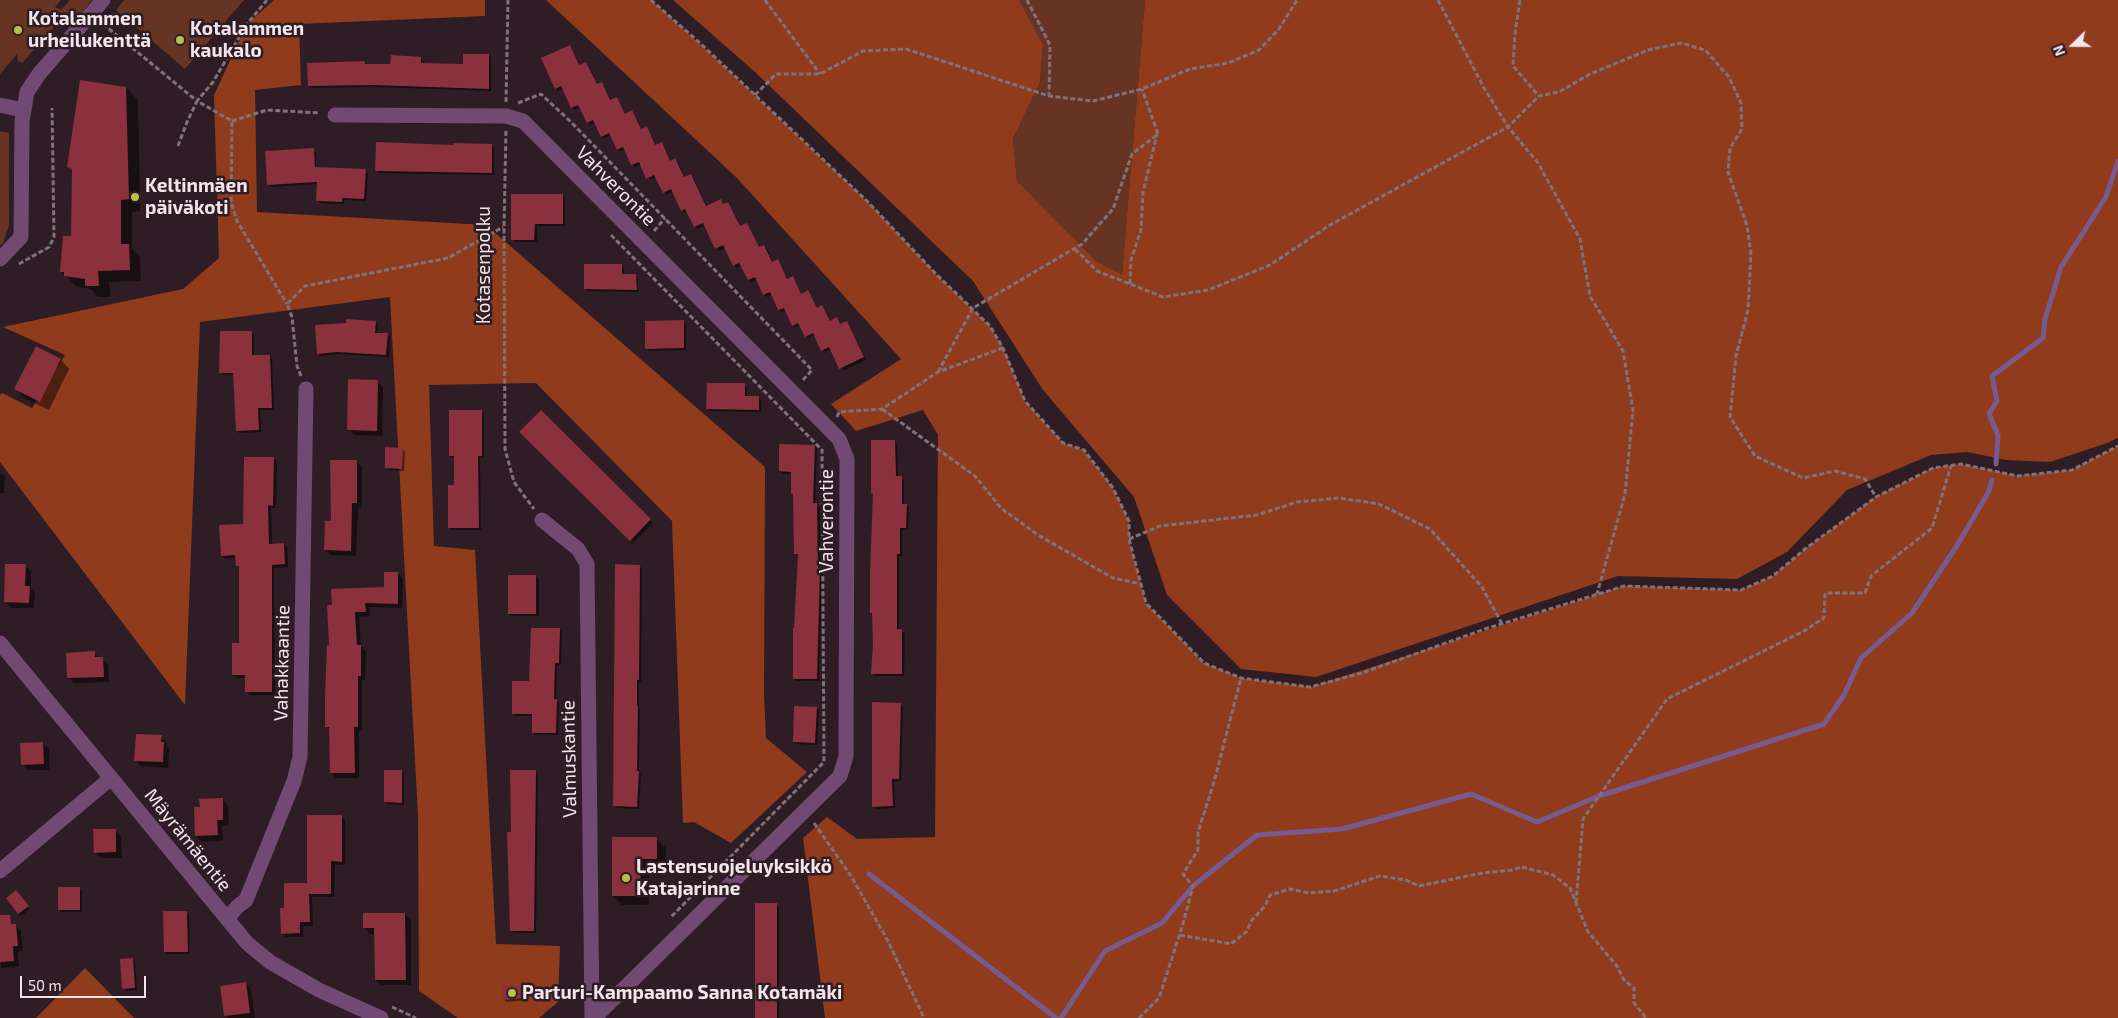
<!DOCTYPE html>
<html>
<head>
<meta charset="utf-8">
<style>
  body { margin:0 }
  #map { position:relative; width:2118px; height:1018px; overflow:hidden; background:#2e1d25; font-family:"Exo 2",sans-serif }
  canvas { display:block }
  .north { position:absolute; left:2048px; top:20px; width:50px; height:50px; -webkit-text-stroke:4px #2e1d25; paint-order:stroke; rotate:248deg; font-size:14px; font-weight:700; line-height:20px; text-align:center; color:#f2e6eb }
  .north::after { content:''; display:block; margin:auto; width:18px; height:22px; background:#f2e6eb; clip-path:polygon(50% 0,100% 100%,50% 72%,0 100%) }
  .scale { position:absolute; left:20px; top:976px; width:126px; height:22px; box-sizing:border-box; border:2px solid #f2e6eb; border-top:0; padding-left:6px; font-size:15px; line-height:18px; white-space:nowrap; color:#f2e6eb; -webkit-text-stroke:4px #2e1d25; paint-order:stroke }
</style>
</head>
<body>
<div id="map">
<canvas width="2118" height="1018"></canvas>
<div class="north">N</div>
<div class="scale">50 m</div>
</div>
<script>
const ctx = document.querySelector('canvas').getContext('2d');
ctx.lineJoin = 'round';
function paint(path, color) { ctx.fillStyle = color; ctx.fill(path, 'evenodd'); }
const shape = rows => new Path2D(rows.map(r => 'M' + r).join(''));
function stroke(path, color, width, dash) { ctx.strokeStyle = color; ctx.lineWidth = width; ctx.lineCap = dash ? 'butt' : 'round'; ctx.setLineDash(dash || []); ctx.stroke(path); }
function drawText(font, color, halo, rows, align = 'center') {
  ctx.font = font + ' "Exo 2",sans-serif'; ctx.lineWidth = 5; ctx.setLineDash([]); ctx.textBaseline = 'middle'; ctx.strokeStyle = halo; ctx.fillStyle = color; for (const [text, x, y, turn = 0] of rows) {
    ctx.save(); ctx.translate(x, y); ctx.rotate((+turn || 0) * Math.PI / 180); ctx.textAlign = isNaN(turn) ? turn : align; if (halo) ctx.strokeText(text, 0, 0); ctx.fillText(text, 0, 0); ctx.restore();
  }
}
const green = shape([
  [0,0,61,0,55,7,61,10,70,0,92,0,80,15,54,27,22,63,18,61,17,54,0,74],
  [124,0,244,0,185,69,116,10],
  [1019,0,1145,0,1122,276,1096,261,1017,181,1013,139,1040,82,1043,46],
  [0,131,9,133,9,225,3,243,0,245]
]);
const forest = shape([
  [274,0,485,0,485,16,299,24,301,85,255,90,257,212,486,225,765,467,764,694,766,738,807,772,731,843,694,822,683,823,672,521,536,383,429,385,434,546,475,550,496,944,560,946,558,1002,539,1018,458,1018,419,991,418,816,390,297,200,322,185,705,0,462,0,395,2,393,32,408,65,355,3,327,183,289,219,258,214,95,247,24],
  [546,0,651,0,700,44,868,202,936,274,990,326,1003,348,1025,401,1063,443,1084,450,1113,488,1129,521,1129,539,1146,603,1204,663,1241,678,1310,687,1624,586,1741,590,1773,576,1805,549,1876,497,1933,468,1961,464,2018,476,2072,470,2118,446,2118,1018,825,1018,803,838,827,817,857,839,935,837,938,435,923,410,856,431,831,404,901,359,737,178],
  [673,0,1019,0,1043,45,1040,82,1013,139,1017,181,1096,261,1122,275,1145,0,2118,0,2118,438,2107,443,2050,462,2006,460,1967,452,1931,455,1847,490,1787,552,1737,579,1618,576,1316,677,1241,669,1167,595,1134,497,1043,390,973,281,755,72],
  [85,968,134,1018,36,1018]
]);
const shadow = shape([
  [570,46,580,66,586,64,589,66,597,85,602,83,604,86,611,101,617,98,626,115,632,112,634,114,642,130,649,131,656,146,661,143,664,146,671,162,675,160,678,162,685,178,691,175,694,178,707,207,721,201,724,205,728,203,741,227,747,224,749,227,759,248,764,246,767,249,773,263,780,263,788,280,795,280,802,295,808,292,817,309,822,307,824,309,831,322,837,319,841,325,847,322,849,325,866,360,843,371,831,349,825,352,815,335,808,338,801,325,796,327,793,325,786,310,782,312,779,310,772,295,767,297,764,295,757,279,751,282,742,265,736,268,734,265,725,248,719,251,716,248,705,225,698,229,695,226,688,211,684,212,682,210,673,192,666,195,657,177,650,180,641,164,635,167,625,149,620,151,618,149,612,135,604,138,596,122,590,125,588,122,581,107,575,110,572,107,564,88,558,91,556,88],
  [489,55,491,58,491,91,377,87,312,88,309,85,365,62,368,65,392,66,421,58,423,61,423,64,464,65],
  [126,88,138,100,140,211,132,212,132,249,140,257,141,281,109,282,110,297,98,297,91,289,77,287,61,271,73,237,73,171,69,166],
  [492,145,494,147,494,175,379,173,376,170,454,146],
  [313,150,316,152,316,168,365,171,368,173,366,201,344,200,344,204,320,203,317,200,318,184,271,187,268,184],
  [563,195,565,198,565,226,537,226,537,242,515,242,513,240],
  [621,266,624,268,624,276,635,275,638,278,638,292,587,291,585,289],
  [375,322,378,324,377,334,387,334,390,337,389,357,340,354,321,356,318,353],
  [683,322,686,324,686,350,649,351,646,348],
  [251,332,254,335,254,357,270,357,272,359,274,410,260,410,261,432,239,433,237,430,235,375,223,375,221,372],
  [36,348,61,360,69,369,49,410,24,398,16,389],
  [377,381,383,387,382,436,354,435,348,429],
  [744,385,747,387,747,397,758,397,761,400,761,412,710,411,708,409],
  [481,411,484,414,484,458,480,458,481,530,451,530,449,527,456,487,455,458,450,456],
  [541,412,653,523,633,543,521,432],
  [895,442,897,444,898,477,904,480,904,505,909,507,908,530,902,530,902,556,899,556,899,631,905,633,904,676,875,676,873,674,874,644,873,615,871,613],
  [815,446,817,449,815,505,820,507,820,569,822,572,819,681,796,681,794,679,799,557,795,553,795,497,792,494,792,474,782,474,780,471],
  [402,449,405,451,404,471,389,470,386,467],
  [273,458,277,462,276,508,271,508,272,545,284,544,287,548,288,567,274,568,275,695,250,695,247,692,246,678,237,678,234,674,241,645,241,569,237,566,237,558,225,559,222,555,245,525],
  [356,461,362,467,362,508,358,508,356,556,331,555,325,550,332,523],
  [0,474,5,476,4,493,0,493],
  [25,566,31,571,31,589,35,593,34,608,11,608,6,602],
  [640,566,642,569,641,682,639,682,639,709,640,710,639,773,641,774,639,809,617,808,614,805],
  [398,574,403,578,402,608,369,607,370,616,359,617,361,646,366,651,365,680,362,680,362,731,359,731,359,778,336,778,331,773,331,730,326,726,331,646,329,606,385,588],
  [536,576,539,579,539,616,512,616,509,614],
  [560,630,562,632,561,665,557,665,556,700,559,703,558,735,535,735,533,732,533,716,516,716,513,714],
  [94,653,108,664,109,682,74,683,68,677],
  [900,704,903,707,901,781,894,781,895,808,876,809,873,806],
  [816,708,819,710,817,745,797,744,794,742],
  [161,737,167,743,167,747,169,749,168,768,141,766,135,760],
  [43,744,49,749,49,770,28,770,22,764],
  [402,771,404,774,404,805,388,804,385,802],
  [536,771,538,774,536,933,514,933,511,931,512,833],
  [222,800,228,805,229,825,222,826,223,841,202,842,196,836,201,808],
  [341,816,345,820,345,865,335,865,334,897,312,897,313,926,303,926,303,937,286,937,282,933,285,910,308,884],
  [115,830,121,836,122,858,101,858,95,852],
  [614,838,657,839,666,848,665,868,649,868,649,905,622,905,613,896],
  [79,888,82,891,82,912,61,912,59,909],
  [19,894,30,909,21,916,8,899],
  [776,904,779,907,779,1018,756,1018],
  [187,912,189,915,190,954,167,954,165,952],
  [405,914,411,920,411,985,382,985,376,980,375,934,370,934,364,928],
  [16,925,21,931,23,951,18,952,19,967,1,968,0,926],
  [132,959,135,962,137,990,126,991,123,988],
  [246,984,251,989,255,1018,228,1018,225,1016],
  [522,987,524,989,525,1000,507,1002,504,1000]
]);
const stream = shape([
  [1996,464,1998,435,1989,414,1997,401,1992,376,2043,338,2045,319,2061,267,2106,197,2118,161],
  [869,874,1056,1018],
  [1061,1018,1105,951,1162,923,1193,886,1257,835,1342,829,1471,794,1537,822,1599,796,1824,724,1844,695,1861,658,1912,613,1958,544,1989,491,1992,480]
]);
const building = shape([
  [570,45,579,65,586,62,597,84,602,82,610,100,617,97,625,114,632,110,641,129,647,126,655,145,662,142,670,161,675,158,684,177,691,174,706,206,721,199,723,204,728,202,740,226,747,223,759,247,764,245,772,262,778,259,787,279,793,276,801,294,808,290,817,308,822,305,830,321,837,317,840,324,847,321,864,357,839,369,829,347,821,351,813,333,805,337,798,323,792,326,784,308,778,310,770,292,763,295,755,277,748,280,739,263,733,266,723,245,715,249,703,223,694,227,685,209,681,211,671,189,663,193,654,175,646,179,639,162,631,165,623,147,617,150,609,133,601,137,593,120,587,123,578,105,571,108,561,86,555,89,541,58],
  [463,54,489,54,489,89,373,85,308,86,307,63,365,61,365,64,390,64,391,55,421,57,421,63,463,64],
  [80,80,126,87,129,199,121,200,121,244,129,244,130,270,98,271,99,286,85,286,85,279,64,276,64,272,60,272,63,236,71,236,72,169,67,167],
  [376,142,453,145,453,143,492,144,492,173,375,171],
  [314,148,315,167,366,169,364,199,342,198,342,202,316,201,317,182,267,185,265,151],
  [511,194,563,194,563,224,535,224,534,240,511,240],
  [584,264,622,264,622,274,636,274,637,290,584,289],
  [346,319,376,321,375,333,388,333,386,355,337,352,317,354,315,325,346,323],
  [684,320,684,348,645,349,645,321],
  [220,331,252,331,252,355,270,355,272,408,258,408,259,430,236,431,233,373,219,373],
  [36,346,61,359,40,402,14,389],
  [348,379,378,380,377,431,347,430],
  [707,383,745,383,745,396,759,396,759,410,706,409],
  [449,410,482,410,482,456,478,456,479,528,448,528,448,485,454,485,454,456,449,456],
  [541,410,651,519,630,541,519,432],
  [871,440,895,440,896,476,902,476,902,504,907,504,906,528,900,528,900,554,897,554,897,629,902,629,902,674,871,674,873,644,872,613,870,613,870,572,873,493,871,493],
  [779,444,815,445,813,503,817,503,818,568,820,568,817,679,793,679,793,628,794,628,798,554,794,554,793,494,791,494,791,472,779,471],
  [385,447,403,448,402,469,385,468],
  [244,457,274,457,273,506,268,505,269,544,284,543,285,564,272,565,272,692,245,692,245,675,232,675,232,643,239,643,239,566,236,566,235,555,221,556,219,525,243,524],
  [330,460,357,460,357,503,352,503,351,551,324,550,325,521,331,521],
  [5,564,26,564,25,586,30,586,29,603,4,602],
  [615,564,640,565,639,680,637,680,637,706,638,706,637,771,639,771,637,807,613,806],
  [384,572,398,572,398,604,365,603,366,612,355,612,357,645,361,645,361,676,358,676,358,727,354,727,355,773,330,773,329,727,325,727,325,696,327,645,329,645,327,605,332,605,331,589,384,587],
  [508,575,536,575,536,614,508,614],
  [531,628,560,628,559,663,555,663,554,699,557,699,556,733,532,733,532,714,512,714,512,681,529,681],
  [95,651,95,657,103,657,104,677,67,678,66,653],
  [872,702,901,703,899,779,892,779,893,806,872,807],
  [794,706,817,707,815,743,793,742],
  [136,734,162,735,161,742,164,742,163,762,134,761],
  [43,742,44,764,21,765,20,743],
  [384,770,402,770,402,803,384,802],
  [510,770,536,770,534,931,510,931,507,832,511,832],
  [223,798,223,820,217,820,218,835,195,836,194,807,200,807,199,799],
  [307,815,342,815,342,862,331,861,331,894,309,894,310,922,300,922,300,933,281,934,280,908,284,908,284,883,307,883],
  [93,829,116,829,116,852,94,853],
  [612,837,657,837,657,859,641,859,640,896,612,896],
  [58,887,80,887,80,910,58,910],
  [16,890,29,906,18,914,6,898],
  [755,903,777,903,777,1018,755,1018],
  [163,911,187,911,188,952,164,952],
  [363,913,405,913,406,980,375,980,374,928,363,928],
  [0,915,10,915,11,924,16,924,18,946,13,946,14,961,0,962],
  [133,958,135,988,122,989,120,959],
  [246,982,250,1013,224,1016,220,986],
  [522,985,523,998,503,1000,502,987]
]);
const path = shape([
  [651,0,700,43,868,202,936,274,990,326,1003,348,1025,401,1063,443,1084,450,1113,488,1129,521,1129,539,1146,603,1204,663,1241,678,1310,687,1362,673,1485,629,1624,586,1741,590,1773,576,1805,549,1876,497,1933,468,1961,464,2018,476,2072,470,2118,446],
  [765,0,820,74],
  [1027,0,1050,45,1049,96],
  [1438,0,1484,88,1508,127,1538,163,1580,239,1590,296,1623,351,1633,410,1625,494,1597,594],
  [1520,0,1515,33,1513,66,1539,96,1559,92,1590,74,1648,50,1681,43,1705,50,1729,77,1741,103,1742,129,1730,148,1728,172,1747,226,1751,253,1748,310,1736,356,1730,417,1755,456,1803,478,1835,471,1865,479,1876,497],
  [103,24,197,101,213,82,247,24,267,0],
  [755,95,776,74,820,74,863,51,906,49,1049,96,1093,101,1142,89,1190,69,1228,63,1259,50,1279,29,1297,0],
  [506,102,508,0],
  [518,103,541,94,571,122,812,370,802,381],
  [232,121,267,110,320,113],
  [506,131,504,227,505,449,514,482,534,509],
  [178,146,187,122,197,101,232,121,231,202,237,221,287,304],
  [654,231,665,218],
  [611,235,822,450,824,762,671,917],
  [1075,249,1097,271,1163,297,1208,290,1270,265,1330,225,1508,127,1539,96],
  [19,264,49,247,54,237,52,108],
  [1130,284,1131,260,1141,230,1143,192,1157,134],
  [938,372,973,308,1082,244,1113,209,1132,154,1158,134,1142,89],
  [301,376,297,366,292,317,287,304,305,286,448,258,503,227],
  [882,409,975,476,1001,508,1038,535,1113,578,1141,584],
  [837,417,839,412,882,409,938,372,1003,348],
  [1129,539,1160,526,1257,515,1297,502,1339,498,1379,504,1430,529,1482,587,1502,624],
  [814,823,851,876,888,941,924,1018],
  [1576,903,1583,819,1667,699,1804,631,1824,618,1825,593,1865,593,1871,576,1932,528,1951,466],
  [1180,935,1231,944,1246,932,1252,920,1265,906,1270,895,1290,889,1308,893,1334,891,1380,876,1406,880,1419,886,1482,873,1512,870,1522,867,1553,875,1570,888,1588,932,1617,966,1624,980,1634,988,1634,1003,1646,1018],
  [392,1007,416,1018],
  [1139,1018,1159,998,1183,924,1193,886,1183,874,1198,850,1198,832,1214,782,1241,678]
]);
const minor = shape([
  [0,105,23,110],
  [335,115,506,116,523,121,839,439,847,459,846,756,840,776,594,1018],
  [0,259,21,237,22,121,27,92,39,74,103,0],
  [542,520,578,549,587,564,592,1018],
  [0,643,247,943,270,962,319,990,381,1018],
  [0,871,111,778],
  [227,919,237,907,246,900,294,781,300,757,306,389]
]);
const markers = [
  [18,30,5,"#b8c147"],
  [180,40,5,"#b8c147"],
  [135,197,5,"#b8c147"],
  [626,878,5,"#b8c147"],
  [512,993,5,"#b8c147"]
];
const poiNames = [
  ["Kotalammen",28,19],
  ["urheilukenttä",28,41],
  ["Kotalammen",190,29],
  ["kaukalo",190,51],
  ["Keltinmäen",145,186],
  ["päiväkoti",145,208],
  ["Lastensuojeluyksikkö",636,867],
  ["Katajarinne",636,889],
  ["Parturi-Kampaamo Sanna Kotamäki",522,993]
];
const streetNames = [
  ["Vahverontie",616,186,45],
  ["Kotasenpolku",484,265,-90],
  ["Vahverontie",827,521,-90],
  ["Vahakkaantie",282,663,-89],
  ["Valmuskantie",569,759,-91],
  ["Mäyrämäentie",188,840,51]
];
paint(green, '#673423');
paint(forest, '#903b1c');
paint(shadow, '#0007');
stroke(stream, '#775b90', 5);
paint(building, '#8b303d');
stroke(path, '#817279', 3, [5, 2.5]);
stroke(minor, '#724973', 15);
for (const [x, y, r, color] of markers) { const dot = new Path2D(); dot.arc(x, y, r, 0, 2 * Math.PI); ctx.fillStyle = color; ctx.fill(dot); stroke(dot, '#2e1d25', 2); }
drawText('bold 19px', '#f2e6eb', '#2e1d25', poiNames, 'left');
drawText('19px', '#f2e6eb', '#2e1d25', streetNames);
</script>
</body>
</html>
